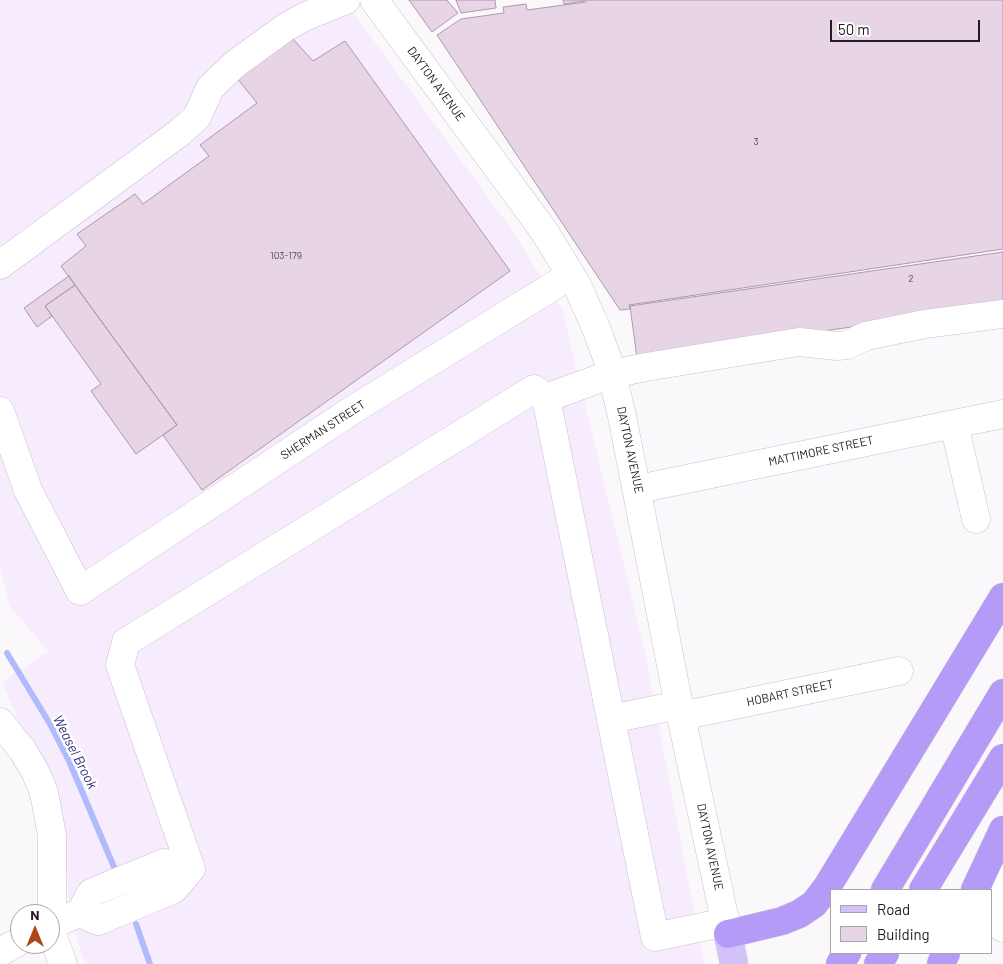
<!DOCTYPE html>
<html>
<head>
<meta charset="utf-8">
<style>
  body { margin:0 }
  #map { position:relative; width:1003px; height:964px; overflow:hidden; background:#fbf8fc; font-family:Barlow,sans-serif }
  canvas { display:block }
  .legend { position:absolute; left:830px; top:889px; width:162px; height:65px; box-sizing:border-box; background:#fff; border:1px solid #a7a5a7; margin:0; padding:6px 9px; list-style:none; font-size:15px; color:#221d24 }
  .legend li { display:flex; align-items:center; gap:10px; height:25px }
  .legend b { width:25px; border:1px solid #a7a5a7 }
  .north { position:absolute; left:10px; top:904px; width:50px; height:50px; box-sizing:border-box; background:#fff; border:1px solid #a7a5a7; border-radius:50%; rotate:0deg; font-size:14px; font-weight:700; line-height:20px; text-align:center; color:#221d24 }
  .north::after { content:''; display:block; margin:auto; width:18px; height:22px; background:#ac4815; clip-path:polygon(50% 0,100% 100%,50% 72%,0 100%) }
  .scale { position:absolute; left:830px; top:20px; width:150px; height:22px; box-sizing:border-box; border:2px solid #221d24; border-top:0; padding-left:6px; font-size:15px; line-height:18px; white-space:nowrap; color:#221d24; -webkit-text-stroke:4px #fff; paint-order:stroke }
</style>
</head>
<body>
<div id="map">
<canvas width="1003" height="964"></canvas>
<ul class="legend">
<li><b style="height:6px;background:#d1c3fa"></b>Road</li>
<li><b style="height:14px;background:#e7d4e4"></b>Building</li>
</ul>
<div class="north">N</div>
<div class="scale">50 m</div>
</div>
<script>
const ctx = document.querySelector('canvas').getContext('2d');
ctx.lineJoin = 'round';
function paint(path, color) { ctx.fillStyle = color; ctx.fill(path, 'evenodd'); }
const shape = rows => new Path2D(rows.map(r => 'M' + r).join(''));
function stroke(path, color, width, dash) { ctx.strokeStyle = color; ctx.lineWidth = width; ctx.lineCap = dash ? 'butt' : 'round'; ctx.setLineDash(dash || []); ctx.stroke(path); }
function drawText(font, color, halo, rows, align = 'center') {
  ctx.font = font + ' Barlow,sans-serif'; ctx.lineWidth = 5; ctx.setLineDash([]); ctx.textBaseline = 'middle'; ctx.strokeStyle = halo; ctx.fillStyle = color; for (const [text, x, y, turn = 0] of rows) {
    ctx.save(); ctx.translate(x, y); ctx.rotate((+turn || 0) * Math.PI / 180); ctx.textAlign = isNaN(turn) ? turn : align; if (halo) ctx.strokeText(text, 0, 0); ctx.fillText(text, 0, 0); ctx.restore();
  }
}
const built = shape([
  [0,0,344,0,509,226,562,309,644,648,704,964,88,964,83,958,71,917,60,817,2,682,48,651,10,606,0,569]
]);
const stream = shape([
  [7,653,50,724,69,761,114,867],
  [136,924,150,964]
]);
const building = shape([
  [409,0,447,0,458,13,432,32,409,0],
  [456,0,495,0,496,8,461,13,456,0],
  [563,0,584,0,584,1,564,4,563,0],
  [585,0,1003,0,1003,249,629,305,630,309,620,310,437,35,461,19,504,13,503,7,526,4,527,10,586,2,585,0],
  [293,39,313,61,345,41,510,271,202,490,163,435,177,425,61,266,86,246,77,234,135,194,143,204,209,156,200,145,257,103,236,77,293,39],
  [1003,252,1003,305,637,358,630,306,1003,252],
  [69,276,75,285,45,306,52,316,37,327,24,308,69,276],
  [75,285,177,425,136,454,91,391,101,384,45,306,75,285]
]);
const minor = shape([
  [374,0,544,231,577,285,596,328,610,366,622,416,681,716,728,934],
  [0,265,179,133,197,117,210,88,235,64,286,27,304,17,346,0],
  [546,398,612,374,646,367,799,342,837,346,847,345,866,336,925,324,1003,314],
  [0,411,28,490,80,591,354,409,571,275],
  [954,424,976,519],
  [638,489,1003,414],
  [681,716,899,671],
  [611,719,679,705],
  [0,722,23,751,36,773,44,793,52,835,52,924,54,940,63,964],
  [1003,867,998,921,1003,928],
  [191,869,120,665,126,642,534,389,546,398,655,937,726,922],
  [80,913,98,921,174,889,191,869],
  [50,925,80,913,91,893,164,863,191,869],
  [0,952,20,941]
]);
const major = shape([
  [728,934,734,964]
]);
const highway = shape([
  [885,890,1003,693],
  [923,890,1003,758],
  [975,890,1003,830],
  [728,934,782,921,799,914,814,904,827,887,1003,597],
  [840,964,847,953],
  [878,964,885,953],
  [941,964,946,953]
]);
const numberNames = [
  ["3",756,142],
  ["103-179",286,256],
  ["2",911,279]
];
const streetNames = [
  ["DAYTON AVENUE",436,84,54],
  ["SHERMAN STREET",323,430,-33],
  ["DAYTON AVENUE",630,450,78],
  ["MATTIMORE STREET",821,451,-12],
  ["HOBART STREET",790,693,-12],
  ["DAYTON AVENUE",710,847,78]
];
const waterNames = [
  ["Weasel Brook",75,752,63]
];
paint(built, '#f7ecfd');
stroke(stream, '#b1bbfb', 6);
paint(building, '#e7d4e4');
stroke(building, '#ac9aa9', 1);
stroke(minor, '#cabed2', 29);
stroke(major, '#d7d6d8', 29);
stroke(highway, '#d7d6d8', 29);
stroke(minor, '#fff', 28);
stroke(major, '#d1c3fa', 28);
stroke(highway, '#b39bf7', 28);
drawText('10px', '#534b54', null, numberNames);
drawText('12px', '#221d24', '#fff', streetNames);
drawText('italic 14px', '#2f2f87', '#fff', waterNames);
</script>
</body>
</html>
